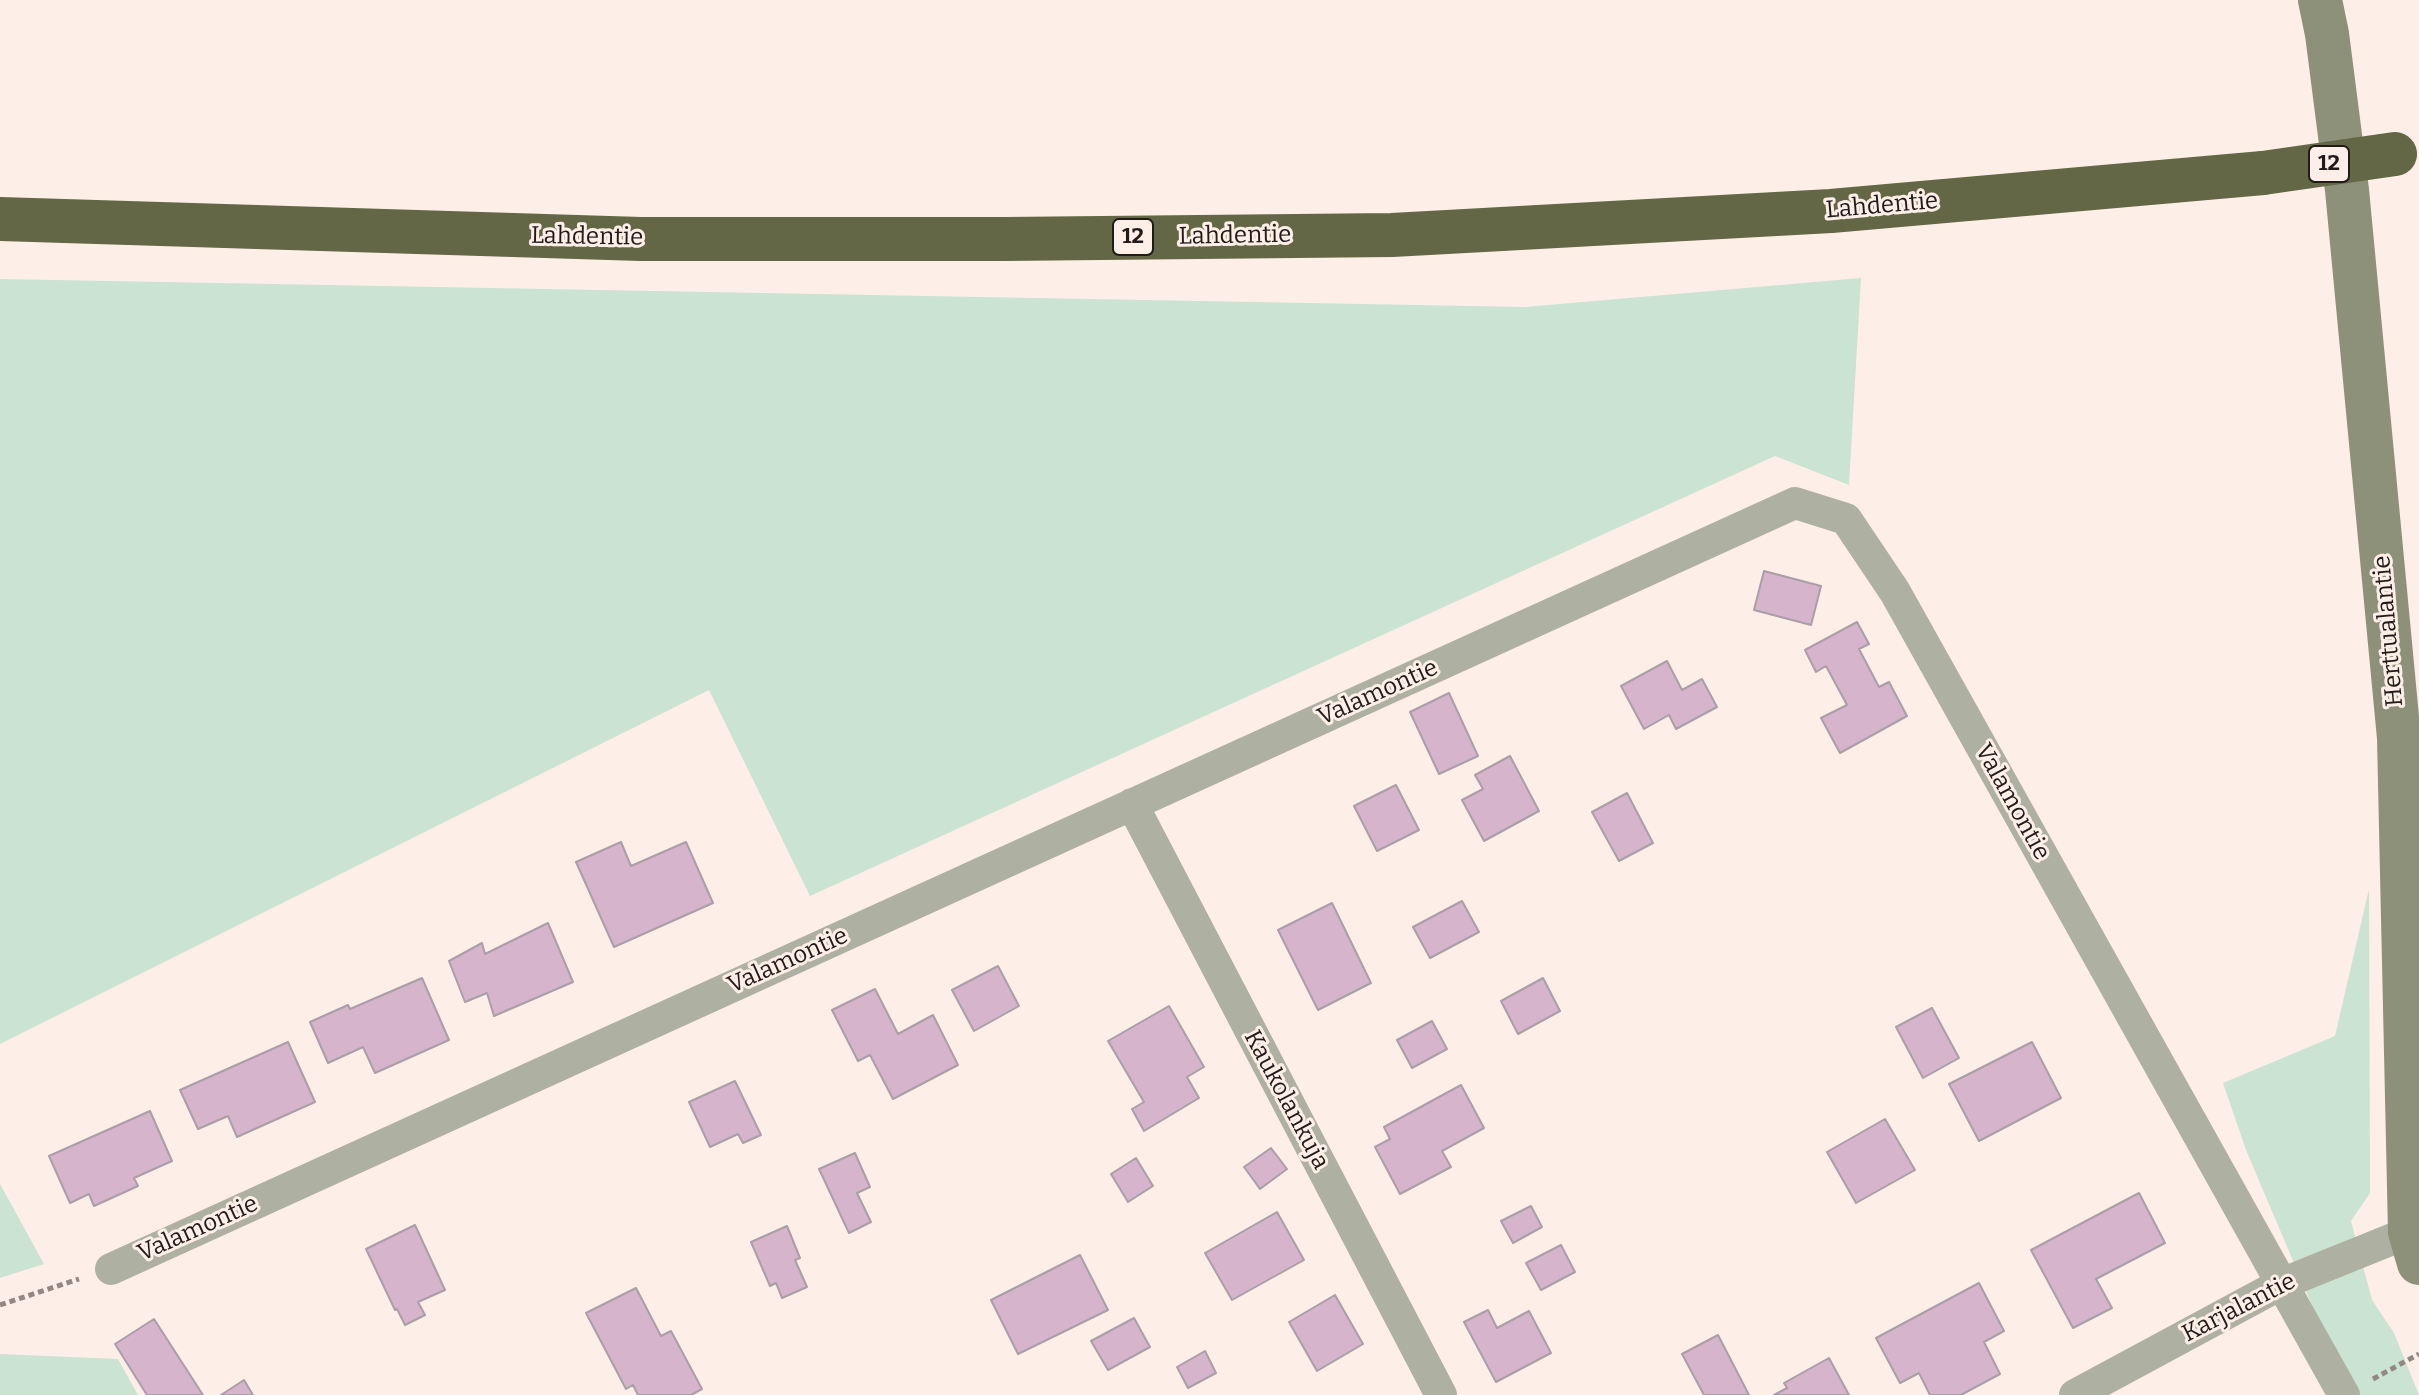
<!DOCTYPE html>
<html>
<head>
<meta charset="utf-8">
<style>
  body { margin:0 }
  canvas { display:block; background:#fdeee7 }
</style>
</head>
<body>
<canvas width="2419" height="1395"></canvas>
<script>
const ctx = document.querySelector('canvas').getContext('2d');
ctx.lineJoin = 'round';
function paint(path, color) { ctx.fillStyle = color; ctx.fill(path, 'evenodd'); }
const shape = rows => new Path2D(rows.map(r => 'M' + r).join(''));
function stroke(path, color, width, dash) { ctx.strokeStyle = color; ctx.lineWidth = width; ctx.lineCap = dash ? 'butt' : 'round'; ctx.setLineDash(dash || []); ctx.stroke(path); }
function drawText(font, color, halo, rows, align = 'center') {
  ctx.font = font + ' Bitter,serif'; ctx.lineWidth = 6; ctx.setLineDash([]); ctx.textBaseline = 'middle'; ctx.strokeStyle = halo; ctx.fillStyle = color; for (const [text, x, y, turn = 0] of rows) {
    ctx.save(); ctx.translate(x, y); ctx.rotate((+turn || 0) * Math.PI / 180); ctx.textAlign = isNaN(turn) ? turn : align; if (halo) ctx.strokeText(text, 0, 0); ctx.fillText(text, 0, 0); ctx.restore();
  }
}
const green = shape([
  [1861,278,1849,485,1775,456,810,896,709,690,0,1044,0,279,1525,307],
  [2369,889,2370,1193,2351,1221,2372,1300,2394,1333,2419,1395,2360,1395,2319,1322,2246,1150,2223,1083,2335,1036],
  [0,1184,44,1264,0,1278],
  [0,1354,118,1359,138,1395,0,1395]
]);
const building = shape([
  [1764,571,1821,586,1811,625,1754,610,1764,571],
  [1857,622,1869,644,1859,649,1879,687,1889,682,1907,716,1840,753,1821,718,1847,705,1826,666,1816,672,1805,650,1857,622],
  [1667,661,1682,690,1702,679,1717,707,1676,729,1669,715,1644,729,1621,686,1667,661],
  [1449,693,1478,756,1439,774,1410,712,1449,693],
  [1510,756,1539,811,1484,841,1462,800,1483,789,1475,775,1510,756],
  [1396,785,1419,830,1377,851,1354,806,1396,785],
  [1627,793,1653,843,1619,861,1592,812,1627,793],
  [621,842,631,866,686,842,713,903,614,947,576,862,621,842],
  [1462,901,1479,932,1430,958,1413,927,1462,901],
  [1332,903,1371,983,1318,1010,1278,930,1332,903],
  [548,923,573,982,494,1016,487,993,465,1002,449,961,482,943,485,954,548,923],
  [998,966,1019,1006,974,1031,952,990,998,966],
  [422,978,449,1040,375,1073,363,1047,328,1063,310,1022,348,1005,350,1009,422,978],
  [1543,978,1560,1011,1518,1034,1501,1001,1543,978],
  [875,989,898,1034,933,1015,958,1065,893,1099,870,1055,858,1061,832,1010,875,989],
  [1169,1006,1204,1067,1187,1077,1199,1098,1144,1131,1132,1109,1144,1102,1108,1041,1169,1006],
  [1932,1008,1959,1058,1923,1078,1896,1027,1932,1008],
  [1432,1021,1447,1049,1412,1068,1397,1040,1432,1021],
  [288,1042,315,1102,237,1137,228,1116,198,1129,180,1090,288,1042],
  [2032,1042,2061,1098,1979,1141,1949,1084,2032,1042],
  [735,1081,761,1135,743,1143,738,1134,710,1147,689,1102,735,1081],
  [1461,1085,1484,1128,1442,1151,1451,1167,1400,1194,1375,1147,1390,1139,1384,1127,1461,1085],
  [150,1111,172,1161,134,1178,138,1186,94,1206,89,1194,70,1203,49,1156,150,1111],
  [1885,1119,1915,1170,1856,1203,1827,1152,1885,1119],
  [1271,1148,1287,1169,1260,1189,1244,1167,1271,1148],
  [855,1153,870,1187,857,1193,871,1222,849,1233,819,1169,855,1153],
  [1136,1158,1153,1186,1128,1202,1111,1174,1136,1158],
  [2139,1193,2165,1243,2096,1279,2112,1308,2073,1328,2031,1250,2139,1193],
  [1531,1206,1542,1227,1513,1243,1501,1221,1531,1206],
  [1277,1212,1304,1260,1232,1300,1205,1253,1277,1212],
  [415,1225,445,1290,418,1302,425,1315,405,1325,397,1309,395,1310,366,1249,415,1225],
  [787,1226,800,1258,795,1260,807,1287,782,1298,776,1283,770,1286,751,1242,787,1226],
  [1561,1245,1575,1272,1541,1290,1526,1263,1561,1245],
  [1080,1255,1108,1310,1018,1354,991,1300,1080,1255],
  [1979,1283,2004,1331,1984,1342,2000,1374,1961,1395,1930,1395,1919,1373,1900,1383,1876,1338,1979,1283],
  [636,1288,661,1336,671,1331,702,1389,691,1395,638,1395,633,1385,626,1389,586,1313,636,1288],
  [1335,1295,1363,1344,1317,1371,1289,1322,1335,1295],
  [1488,1310,1497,1328,1529,1311,1551,1353,1496,1382,1464,1322,1488,1310],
  [1134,1318,1150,1347,1108,1370,1091,1341,1134,1318],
  [154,1319,203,1395,147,1395,115,1344,154,1319],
  [1718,1335,1749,1395,1704,1395,1682,1354,1718,1335],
  [1205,1351,1216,1373,1188,1388,1177,1367,1205,1351],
  [1829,1358,1849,1395,1774,1395,1787,1388,1784,1383,1829,1358],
  [244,1380,253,1395,221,1395,244,1380]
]);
const path = shape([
  [0,1305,79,1279],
  [2373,1379,2419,1354]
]);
const street = shape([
  [1132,804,1441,1395],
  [111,1269,1795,503,1846,519,1895,592,2344,1395],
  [2075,1395,2281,1284,2410,1232]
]);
const secondary = shape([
  [2320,0,2327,34,2347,190,2399,738,2410,1232,2419,1263]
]);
const highway = shape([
  [0,219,641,239,1005,239,1392,235,1831,211,2263,173]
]);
const highwayBridge = shape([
  [2263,173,2395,154]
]);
const shields = [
  [2329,164,40],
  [1133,237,40]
];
const shieldNames = [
  ["12",2329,164],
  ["12",1133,237]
];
const streetNames = [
  ["Lahdentie",1882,206,-5],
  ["Lahdentie",1235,236,-1],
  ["Lahdentie",587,237,1],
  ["Herttualantie",2389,631,-95],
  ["Valamontie",1378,693,-24],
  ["Valamontie",2012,802,61],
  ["Valamontie",788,961,-24],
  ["Kaukolankuja",1286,1100,62],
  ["Valamontie",198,1229,-24],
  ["Karjalantie",2239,1308,-27]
];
paint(green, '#cae4d1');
paint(building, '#d5b4cc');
stroke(building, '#aa9ea7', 2);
stroke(path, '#928883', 5, [6, 4]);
stroke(street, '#aeb1a1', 32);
stroke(secondary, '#8e917a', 44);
stroke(highway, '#636746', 44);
stroke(highwayBridge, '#636746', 44);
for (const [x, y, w] of shields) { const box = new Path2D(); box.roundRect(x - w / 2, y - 18, w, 36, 6); ctx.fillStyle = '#fdeee7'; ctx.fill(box); stroke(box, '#201a18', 2); }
drawText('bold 22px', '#201a18', null, shieldNames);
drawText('24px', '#201a18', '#fdeee7', streetNames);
</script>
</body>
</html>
